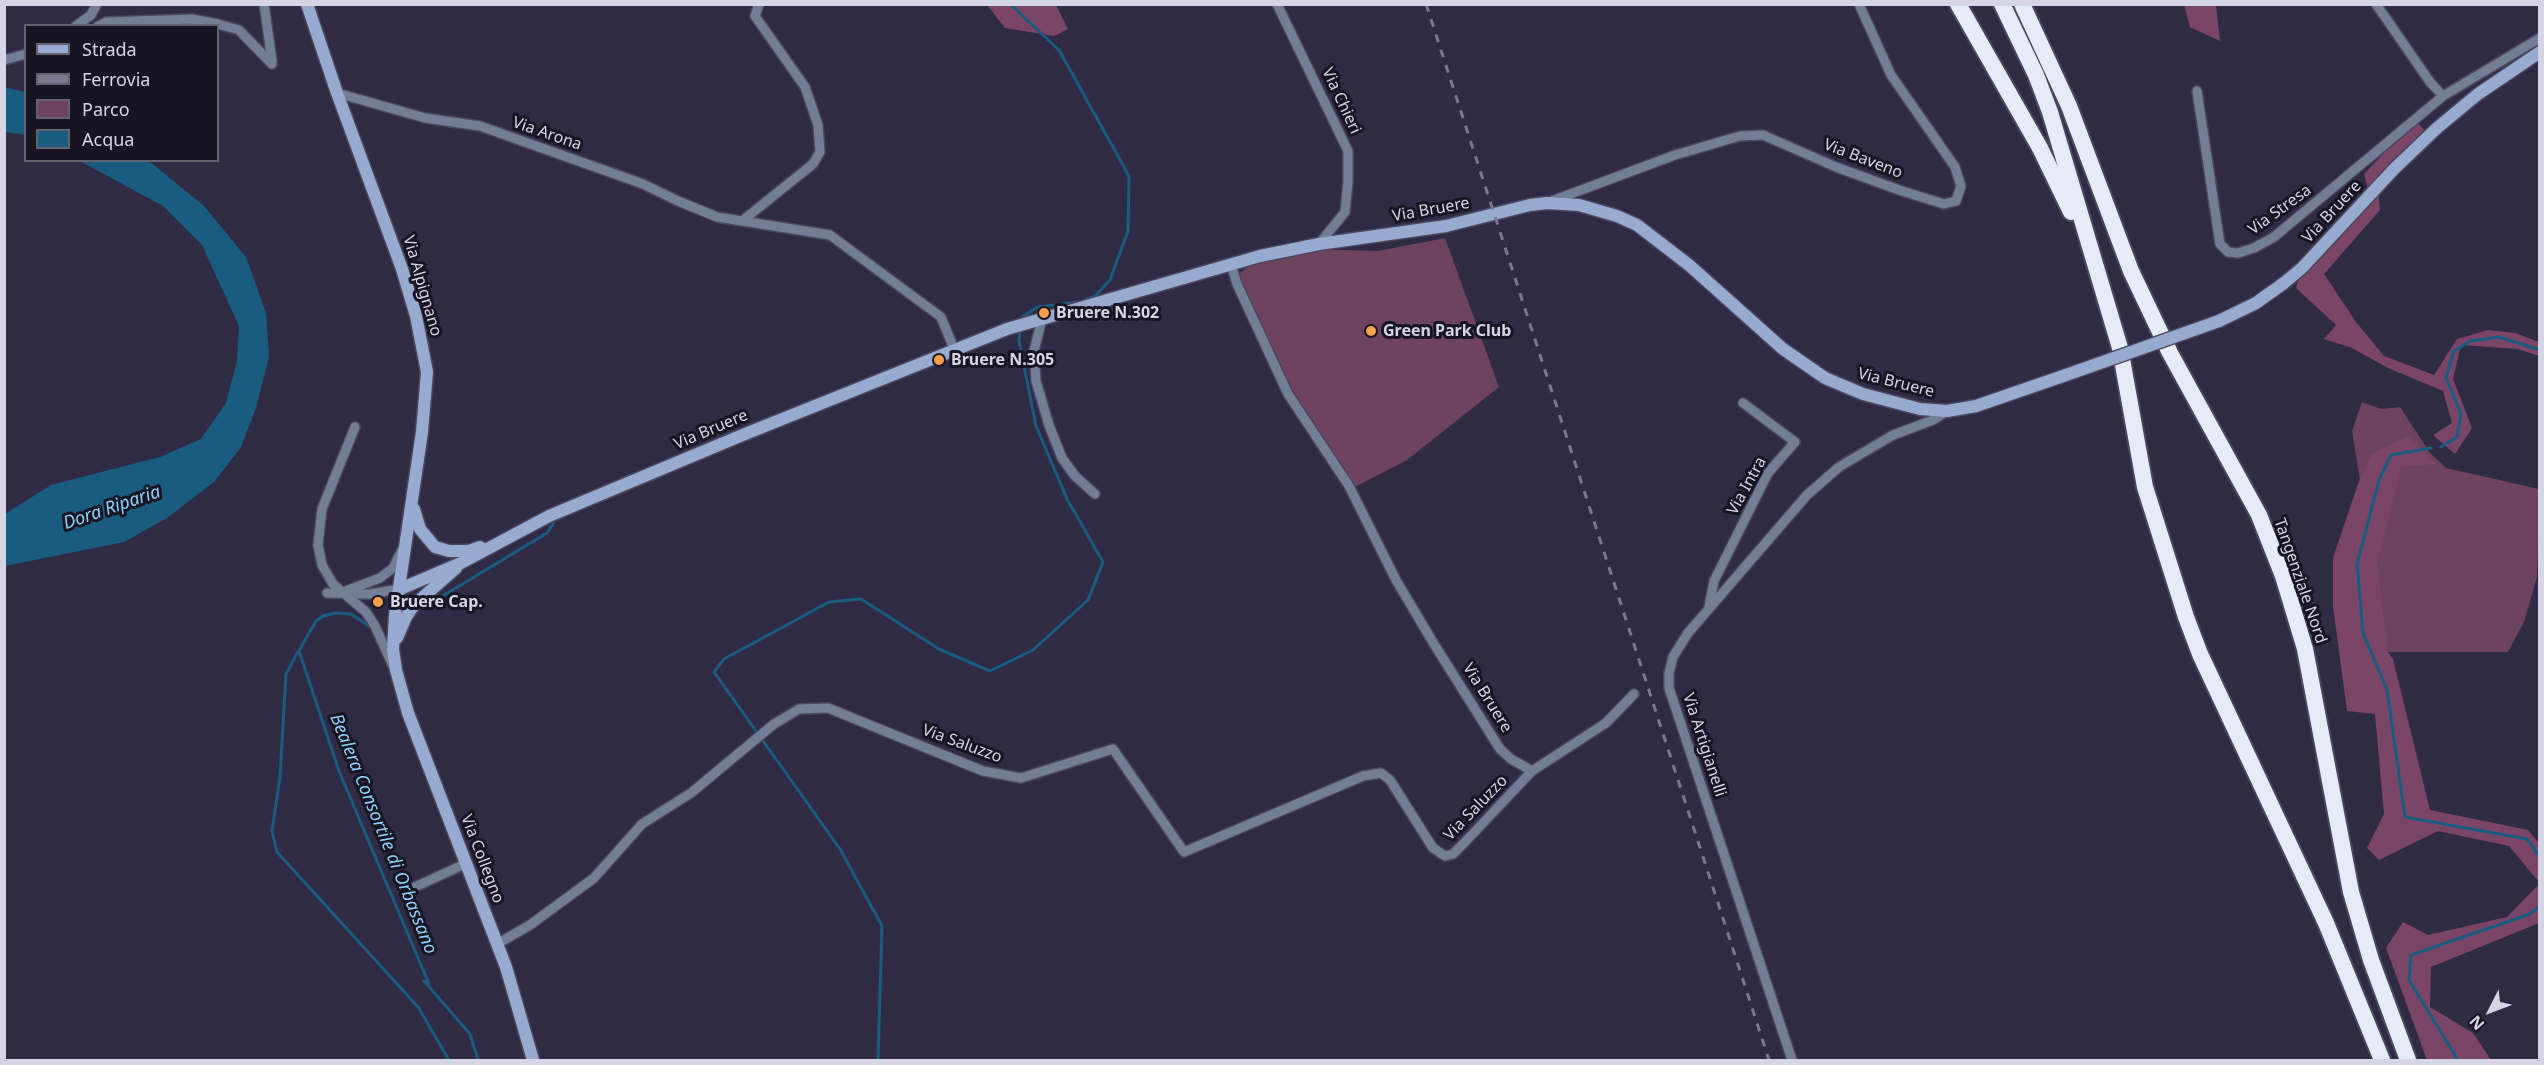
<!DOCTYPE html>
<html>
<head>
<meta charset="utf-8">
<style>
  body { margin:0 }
  #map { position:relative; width:2544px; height:1065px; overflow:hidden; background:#2f2b44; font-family:"Noto Sans",sans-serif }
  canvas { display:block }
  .frame { position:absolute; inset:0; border:6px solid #d6d5e5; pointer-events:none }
  .legend { position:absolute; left:24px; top:24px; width:195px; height:138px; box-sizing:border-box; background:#171521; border:2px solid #63626f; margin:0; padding:8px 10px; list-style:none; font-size:18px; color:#d6d5e5 }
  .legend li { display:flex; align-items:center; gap:12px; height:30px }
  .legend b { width:30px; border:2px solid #63626f }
  .north { position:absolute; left:2460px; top:981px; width:60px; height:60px; -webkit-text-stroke:4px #171521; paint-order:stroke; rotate:228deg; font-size:16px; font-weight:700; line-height:24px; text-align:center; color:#d6d5e5 }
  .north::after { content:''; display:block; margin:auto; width:21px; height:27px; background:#d6d5e5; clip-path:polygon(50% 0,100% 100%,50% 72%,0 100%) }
</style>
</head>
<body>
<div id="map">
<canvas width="2544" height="1065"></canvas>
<div class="frame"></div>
<ul class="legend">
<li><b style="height:8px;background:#97aad0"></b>Strada</li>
<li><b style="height:8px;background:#7b788d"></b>Ferrovia</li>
<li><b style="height:16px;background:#6d435d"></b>Parco</li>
<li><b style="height:16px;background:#1a5c80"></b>Acqua</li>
</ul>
<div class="north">N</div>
</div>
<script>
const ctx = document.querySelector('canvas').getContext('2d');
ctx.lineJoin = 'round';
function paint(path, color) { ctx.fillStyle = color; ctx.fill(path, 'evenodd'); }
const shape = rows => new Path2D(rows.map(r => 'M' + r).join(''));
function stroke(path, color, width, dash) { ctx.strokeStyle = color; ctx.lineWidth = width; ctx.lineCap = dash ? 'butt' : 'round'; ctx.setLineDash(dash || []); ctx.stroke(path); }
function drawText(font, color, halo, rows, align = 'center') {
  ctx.font = font + ' "Noto Sans",sans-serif'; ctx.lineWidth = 6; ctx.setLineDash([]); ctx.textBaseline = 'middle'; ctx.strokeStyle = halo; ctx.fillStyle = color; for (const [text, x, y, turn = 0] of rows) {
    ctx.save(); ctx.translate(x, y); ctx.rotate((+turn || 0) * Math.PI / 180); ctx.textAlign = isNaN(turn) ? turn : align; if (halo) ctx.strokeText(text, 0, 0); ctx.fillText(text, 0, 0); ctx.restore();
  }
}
const green = shape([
  [1445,238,1499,387,1407,460,1355,487,1290,389,1237,275,1274,248,1378,251],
  [2362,402,2381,409,2400,407,2430,453,2446,468,2539,489,2537,577,2524,622,2508,652,2388,652,2352,431]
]);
const forest = shape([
  [987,5,1056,5,1068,29,1054,36,1005,28],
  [2184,5,2216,5,2220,41,2190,27],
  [2416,119,2428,136,2378,187,2380,210,2324,274,2356,322,2384,356,2434,375,2457,339,2488,330,2515,333,2539,342,2539,356,2518,349,2461,345,2453,379,2472,428,2455,454,2433,435,2452,423,2443,391,2388,368,2352,348,2324,339,2336,325,2296,288,2302,268,2370,196,2364,174],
  [2408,436,2436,464,2401,467,2377,565,2388,652,2393,659,2430,810,2528,830,2539,843,2539,882,2509,846,2438,831,2379,860,2367,848,2384,814,2375,714,2347,711,2333,606,2333,558,2359,481,2371,455],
  [2539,884,2539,923,2431,967,2430,1007,2473,1033,2491,1060,2427,1060,2386,948,2403,922,2428,935,2507,917]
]);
const water = shape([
  [4,87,25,92,25,135,5,132],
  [80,161,149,161,204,206,246,257,266,313,269,357,256,408,241,447,214,482,167,518,124,542,5,566,5,514,51,485,160,457,201,439,226,403,237,361,239,326,202,245,163,206]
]);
const stream = shape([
  [1010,4,1059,50,1129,176,1128,231,1110,280,1095,296,1080,302,1038,307,1023,316],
  [2441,447,2457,437,2461,414,2446,378,2454,351,2470,341,2499,337,2540,350],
  [2431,448,2391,455,2379,480,2357,564,2363,633,2387,690,2405,817,2527,839,2540,857],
  [431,603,547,533,553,524],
  [369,626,351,614,336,613,323,616,316,621,299,651,339,771,429,984,424,981,470,1034,478,1060],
  [298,652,286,674,280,777,272,831,277,852,418,1007,449,1060],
  [878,1060,882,926,840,849,714,672,724,659,829,602,861,599,939,649,990,671,1033,650,1088,600,1103,562,1067,499,1036,426,1019,341,1020,332],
  [2458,1060,2409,980,2411,955,2530,914,2540,906]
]);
const street = shape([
  [264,4,272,61],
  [1277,4,1348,151,1348,182,1345,212,1319,244],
  [2376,4,2430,82,2443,96],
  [76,26,91,15,97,4],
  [98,26,106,22,192,19,218,24,239,30,272,64],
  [4,60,26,54],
  [2197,91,2220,244,2228,252,2238,253,2254,248,2274,237,2443,96,2540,38],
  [337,93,425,118,480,126,643,184,678,201,717,217,830,235,941,317,954,349],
  [1549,202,1675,155,1740,136,1763,135,1836,167,1899,190,1944,204,1956,201,1961,186,1955,167,1891,75,1859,4],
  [742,221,813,164,820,152,818,125,805,87,755,16,759,4],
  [1231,264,1237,284,1288,394,1349,486,1396,580,1434,644,1500,749,1511,759,1532,771],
  [1042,319,1034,351,1036,381,1049,425,1062,458,1075,476,1095,494],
  [355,427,322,509,318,545,322,565,333,584,366,612,375,626,393,666],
  [343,592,380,578,393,568,402,550],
  [327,593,369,594,400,589],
  [1709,607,1714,581,1768,473,1795,442,1743,403],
  [404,892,467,863],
  [497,944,530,925,594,878,642,824,691,793,774,724,799,709,828,708,983,771,1021,778,1113,749,1184,852,1363,776,1381,773,1390,780,1433,848,1445,856,1453,854,1466,841,1532,771,1606,723,1634,694],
  [1792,1060,1669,688,1669,673,1673,657,1688,633,1807,495,1839,467,1893,435,1933,420,1947,411]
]);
const secondary = shape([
  [307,4,337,93,402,269,416,316,427,372,422,432,395,615,393,649,396,670,408,713,506,967,533,1060],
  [2219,321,2256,303,2284,283,2302,268,2394,169,2437,128,2478,94,2540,52],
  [414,509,420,529,435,547,449,551,469,551,480,547],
  [400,589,461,563,549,516,745,434,1007,329,1260,256,1319,244,1446,226,1530,205,1547,203,1579,205,1617,216,1637,225,1689,265,1783,349,1825,378,1863,394,1920,409,1947,411,1976,406,2066,375],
  [397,638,406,617,414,605,456,568]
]);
const highway = shape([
  [1958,4,2040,148,2071,212],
  [2002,4,2036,75,2050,112,2120,348,2145,487,2186,617,2200,654,2326,923,2382,1060],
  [2022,4,2069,106,2131,271,2170,353,2259,515,2283,576,2305,649,2351,892,2371,960,2408,1060]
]);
const rail = shape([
  [1426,4,1769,1060]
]);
const secondaryBridge = shape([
  [2066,375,2219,321]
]);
const markers = [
  [1044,313,6,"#f9a04c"],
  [1371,331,6,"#f9a04c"],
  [939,360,6,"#f9a04c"],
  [378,602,6,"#f9a04c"]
];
const streetNames = [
  ["Via Chieri",1341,101,65],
  ["Via Arona",547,134,19],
  ["Via Baveno",1863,159,21],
  ["Via Bruere",1431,210,-10],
  ["Via Stresa",2280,210,-36],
  ["Via Bruere",2332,212,-47],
  ["Via Alpignano",422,286,74],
  ["Via Bruere",1896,383,14],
  ["Via Bruere",711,430,-23],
  ["Via Intra",1747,486,-61],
  ["Tangenziale Nord",2300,581,71],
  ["Via Bruere",1487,698,58],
  ["Via Saluzzo",962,744,20],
  ["Via Artigianelli",1704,745,72],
  ["Via Saluzzo",1476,808,-46],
  ["Via Collegno",482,859,69]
];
const poiNames = [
  ["Bruere N.302",1056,313],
  ["Green Park Club",1383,331],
  ["Bruere N.305",951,360],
  ["Bruere Cap.",390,602]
];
const waterNames = [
  ["Dora Riparia",112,508,-19],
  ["Bealera Consortile di Orbassano",383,834,68]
];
paint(green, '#6d435d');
paint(forest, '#7b4567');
paint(water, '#1a5c80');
stroke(stream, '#1a5c80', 3);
stroke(street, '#4a465e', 12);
stroke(secondary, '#4a465e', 15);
stroke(highway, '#4a465e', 20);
stroke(street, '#727e96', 9);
stroke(secondary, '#97aad0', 12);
stroke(highway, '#e5ebf7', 16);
stroke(rail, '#7b788d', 3, [8, 8]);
stroke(secondaryBridge, '#4a465e', 15, []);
stroke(secondaryBridge, '#97aad0', 12);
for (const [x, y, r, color] of markers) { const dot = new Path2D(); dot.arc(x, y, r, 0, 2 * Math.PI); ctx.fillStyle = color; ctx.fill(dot); stroke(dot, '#171521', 2); }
drawText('16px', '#d6d5e5', '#171521', streetNames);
drawText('bold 16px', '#d6d5e5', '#171521', poiNames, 'left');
drawText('italic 18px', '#8cd1fd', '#171521', waterNames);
</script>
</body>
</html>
